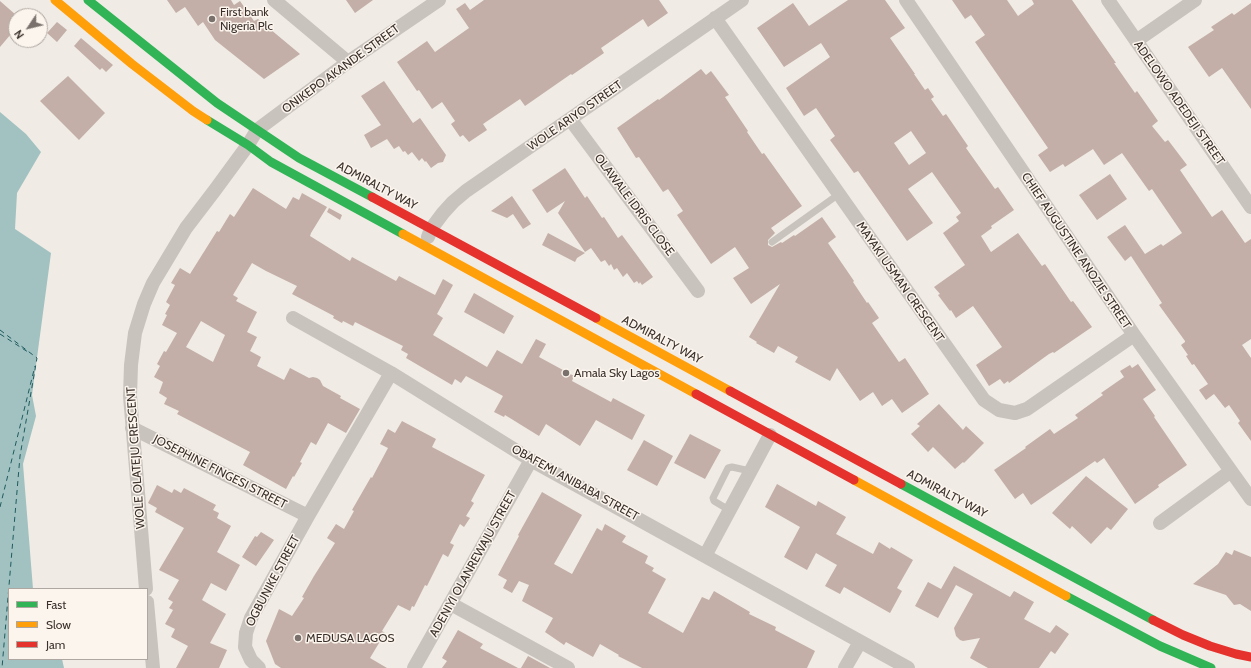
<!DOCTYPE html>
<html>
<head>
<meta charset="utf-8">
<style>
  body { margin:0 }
  #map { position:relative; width:1251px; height:668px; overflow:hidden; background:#f0ebe5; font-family:Cabin,sans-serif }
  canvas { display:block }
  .legend { position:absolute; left:8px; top:588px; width:140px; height:72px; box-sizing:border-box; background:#fbf5ee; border:1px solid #aea6a0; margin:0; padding:5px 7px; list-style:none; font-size:12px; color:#3b302b }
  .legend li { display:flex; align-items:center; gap:8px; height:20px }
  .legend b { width:20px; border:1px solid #aea6a0 }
  .north { position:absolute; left:8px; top:8px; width:40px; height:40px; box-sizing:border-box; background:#fbf5ee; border:1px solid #aea6a0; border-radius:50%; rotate:235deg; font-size:11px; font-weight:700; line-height:16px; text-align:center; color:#3b302b }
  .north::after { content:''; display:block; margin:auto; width:14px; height:18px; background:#7a716c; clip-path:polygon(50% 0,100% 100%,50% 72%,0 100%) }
</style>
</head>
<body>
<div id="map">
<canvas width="1251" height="668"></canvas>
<ul class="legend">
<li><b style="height:5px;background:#30b455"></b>Fast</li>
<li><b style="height:5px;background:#ff9f0a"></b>Slow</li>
<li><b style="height:5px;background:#e5322d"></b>Jam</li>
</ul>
<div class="north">N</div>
</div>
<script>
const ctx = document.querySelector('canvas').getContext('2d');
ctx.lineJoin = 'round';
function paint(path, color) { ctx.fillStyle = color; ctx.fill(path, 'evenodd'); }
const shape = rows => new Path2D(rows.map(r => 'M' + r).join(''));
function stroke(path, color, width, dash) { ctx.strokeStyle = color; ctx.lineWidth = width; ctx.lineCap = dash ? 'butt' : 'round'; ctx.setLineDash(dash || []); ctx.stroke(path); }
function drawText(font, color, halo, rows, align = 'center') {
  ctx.font = font + ' Cabin,sans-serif'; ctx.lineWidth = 3; ctx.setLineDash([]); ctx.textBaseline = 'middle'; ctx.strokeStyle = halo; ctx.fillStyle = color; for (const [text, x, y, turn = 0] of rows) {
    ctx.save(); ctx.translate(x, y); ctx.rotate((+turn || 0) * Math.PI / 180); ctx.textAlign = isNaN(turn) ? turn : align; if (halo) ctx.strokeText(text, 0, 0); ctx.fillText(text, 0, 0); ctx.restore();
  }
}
const water = shape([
  [0,112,26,134,41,152,17,193,15,229,51,253,32,395,36,416,23,464,33,589,9,589,9,659,62,659,64,668,0,668]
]);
const ferry = shape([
  [0,330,37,358,20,456,2,668],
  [0,334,28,352],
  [0,507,35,366]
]);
const building = shape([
  [167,0,231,0,234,5,240,1,254,21,258,19,300,54,264,79,215,40,203,22,198,26,185,7,176,13],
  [346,0,373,0,355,13],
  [484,0,659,0,668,13,648,27,643,19,601,48,604,53,572,75,571,74,525,106,520,99,483,124,487,130,469,142,463,135,460,137,451,124,455,121,442,102,432,109,419,90,417,91,397,62,427,41,435,52,469,28,456,9,465,3,470,10],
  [848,0,885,0,905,28,890,38,915,74,914,74,925,90,928,88,934,97,931,99,943,116,946,114,968,146,966,148,995,189,998,187,1014,210,991,226,992,228,981,236,991,252,1018,233,1042,266,1045,264,1071,302,1073,301,1092,327,1054,353,1053,352,1049,354,1009,383,1008,381,1004,384,1000,379,989,386,976,365,1002,347,973,306,956,318,951,310,950,311,938,295,940,294,934,287,965,265,943,233,959,221,956,217,961,213,932,172,908,189,933,223,907,241,858,171,854,173,830,140,835,136,816,108,804,116,786,88,830,57,821,43,784,67,757,28,793,3,809,26],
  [911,131,926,153,909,165,894,143],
  [952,0,1007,0,1018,16,1034,4,1032,0,1072,0,1116,63,1114,63,1135,93,1137,91,1158,121,1152,126,1165,142,1168,140,1187,165,1180,170,1212,217,1222,210,1245,243,1251,239,1251,339,1242,345,1251,358,1251,441,1238,423,1240,421,1229,405,1225,408,1214,394,1206,400,1199,390,1208,384,1194,364,1192,365,1186,356,1188,355,1181,345,1185,342,1185,341,1159,305,1162,303,1131,256,1125,261,1107,237,1125,225,1145,254,1161,244,1163,246,1182,233,1152,189,1149,191,1122,153,1104,165,1093,149,1065,167,1063,164,1050,172,1038,155,1048,148,975,42,985,35,971,15,965,19],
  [0,1,16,15,16,28,0,47],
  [1251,3,1251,109,1222,68,1209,77,1188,47,1214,30,1211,27,1232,13,1234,15],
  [57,22,67,30,57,42,47,33],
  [81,38,113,65,106,72,102,68,100,70,74,46],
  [701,69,706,75,711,71,729,95,725,97,748,131,747,132,762,154,764,153,802,206,771,228,775,233,768,240,768,245,772,247,781,242,782,243,794,235,795,236,822,217,836,237,828,243,854,281,853,282,867,303,868,302,879,318,872,323,899,362,905,358,929,394,902,413,892,399,882,406,873,392,860,401,837,368,830,381,795,362,798,357,778,346,774,353,756,343,757,342,749,337,780,284,751,304,733,278,749,268,735,247,711,264,677,215,683,211,668,189,663,192,639,157,636,158,617,128,658,99,659,100],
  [68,76,105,113,79,140,40,101],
  [384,81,413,123,420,118,446,155,443,162,438,163,431,168,426,161,425,162,422,158,419,161,412,152,408,155,405,151,403,152,399,146,394,149,387,139,371,148,364,135,381,125,361,96],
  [565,168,585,198,587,196,602,218,604,217,618,238,622,235,653,277,642,285,640,282,639,284,637,281,634,283,627,273,623,277,617,268,614,270,611,264,609,266,605,260,601,262,591,248,585,252,558,213,565,201,547,213,532,190],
  [1110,174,1127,199,1097,220,1079,195],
  [253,188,286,209,293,197,299,200,302,193,327,207,311,233,310,236,350,261,352,257,396,281,399,276,435,295,443,279,453,285,437,314,443,318,433,335,487,367,497,350,522,364,536,339,546,344,539,357,574,376,572,381,611,402,613,398,645,415,632,440,596,420,580,446,546,424,539,436,505,415,504,417,494,412,503,396,466,376,461,383,455,379,452,385,406,358,408,354,401,350,403,346,355,322,353,326,343,321,342,323,333,318,334,316,292,294,297,286,266,271,252,263,233,295,238,298,236,301,257,312,247,332,257,337,250,351,261,357,257,366,284,380,290,368,309,378,313,377,317,378,320,380,323,386,341,396,340,398,360,409,346,433,328,423,316,445,311,442,300,462,302,463,294,477,293,476,286,489,243,465,250,452,177,414,179,411,164,404,167,398,159,393,163,382,154,377,160,366,157,364,164,351,166,352,177,333,162,325,167,315,165,314,170,305,166,302,175,285,171,283,180,268,190,274,217,231,219,232,230,214,234,217],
  [201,321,225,335,213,362,186,347],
  [512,196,531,224,523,229,513,214,507,218,491,211],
  [329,208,342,215,340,220,327,212],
  [548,233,585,253,577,258,575,262,542,245],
  [474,293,514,316,504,334,464,312],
  [1138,364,1156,390,1143,399,1155,416,1154,417,1187,465,1158,485,1159,487,1135,504,1104,458,1097,463,1095,461,1031,505,1023,493,1015,499,994,470,1026,448,1025,447,1050,429,1054,434,1078,418,1075,415,1103,395,1101,393,1124,377,1120,371,1130,365,1132,368],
  [939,404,963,430,966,426,984,443,964,463,963,462,955,469,933,447,928,452,911,434,920,426,917,424],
  [402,421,436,439,432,447,485,475,471,501,474,503,466,516,470,518,464,527,460,524,450,543,454,545,448,557,443,554,427,586,425,585,414,607,412,606,410,611,398,605,382,631,385,633,370,658,387,668,281,668,275,664,266,641,279,609,292,616,304,598,302,597,314,576,335,543,327,538,336,524,344,529,354,511,352,510,371,477,372,478,388,448,380,444,388,429,395,433],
  [690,434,721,450,705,479,674,463],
  [644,440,673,456,657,486,627,470],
  [1086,476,1128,509,1111,530,1107,527,1091,544,1072,526,1070,529,1052,513],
  [777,484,816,506,818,501,846,517,836,534,873,554,879,542,890,549,891,547,913,560,897,588,902,591,890,613,844,587,840,594,825,586,837,565,816,553,807,570,784,557,800,527,765,507],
  [157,485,172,493,174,489,181,493,184,488,216,505,213,510,219,513,217,518,231,526,217,552,240,565,226,591,211,583,202,600,226,614,210,643,227,650,219,668,176,668,188,646,171,637,175,629,165,624,173,610,169,608,173,602,168,599,179,580,159,570,184,528,155,512,157,508,148,503],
  [542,492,582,515,554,564,572,574,597,528,602,531,605,524,626,536,622,542,648,556,645,563,654,568,652,571,666,579,648,613,683,633,702,597,709,600,714,591,750,612,749,614,776,627,775,630,815,651,807,668,642,668,618,656,619,655,600,644,593,657,566,642,564,645,545,632,553,618,522,601,529,585,519,581,512,593,503,588,507,580,498,575,519,536,518,535],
  [261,532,274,540,256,566,242,557,255,536,257,537],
  [1234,550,1251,557,1251,611,1240,604,1234,605,1226,595,1193,584,1218,564,1226,552,1232,555],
  [954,566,1010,597,1014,591,1034,602,1024,619,1050,633,1056,625,1069,634,1055,654,1051,651,1039,668,988,668,970,658,980,638,963,641,960,640,956,636,954,628,973,594,956,585,938,618,915,606,928,582,941,589],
  [458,630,483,644,480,648,518,668,442,668,447,661,442,658],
  [528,656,550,668,521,668]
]);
const lane = shape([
  [772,242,839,194],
  [729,510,714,501,713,498,728,468,732,467,750,471]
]);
const street = shape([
  [274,0,348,62],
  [906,0,1134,335,1251,499],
  [1108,0,1251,207],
  [715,18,984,400,999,410,1015,413,1027,409,1134,335],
  [1136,41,1195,0],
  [570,119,698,291],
  [428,237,431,229,443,213,453,202,466,191,742,0],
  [293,318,391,373],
  [132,428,308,516],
  [1160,523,1231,471],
  [705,556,770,435],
  [146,589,130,396,131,365,135,333,144,304,153,283,186,228,215,190,248,145,257,130,348,62,439,0],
  [147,602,153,668],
  [451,604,568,668],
  [259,668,251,660,245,647,246,633,251,618,308,516,391,373,531,460,908,668],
  [414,668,531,460],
  [845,668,860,642]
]);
const fast = shape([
  [88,0,217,103,299,158,372,197],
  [207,120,248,145,271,162,403,234],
  [901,484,1153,620],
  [1066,596,1160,646,1211,668]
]);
const slow = shape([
  [55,0,132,64,193,111,207,120],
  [403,234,696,394],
  [596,318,730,391],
  [854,480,1066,596]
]);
const jam = shape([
  [372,197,596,318],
  [730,391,901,484],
  [696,394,854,480],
  [1153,620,1183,635,1210,646,1236,654,1251,657]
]);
const markers = [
  [212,19,4,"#7a716c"],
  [566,373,4,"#7a716c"],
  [298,638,4,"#7a716c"]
];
const poiNames = [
  ["First bank",220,12],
  ["Nigeria Plc",220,26],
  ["Amala Sky Lagos",574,373],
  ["MEDUSA LAGOS",306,638]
];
const streetNames = [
  ["ONIKEPO AKANDE STREET",341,69,-36],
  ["ADELOWO ADEDEJI STREET",1179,103,55],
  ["WOLE ARIYO STREET",575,116,-35],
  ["ADMIRALTY WAY",377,186,28],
  ["OLAWALE IDRIS CLOSE",634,205,53],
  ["CHIEF AUGUSTINE ANOZIE STREET",1076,251,56],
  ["MAYAKI USMAN CRESCENT",900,282,55],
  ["ADMIRALTY WAY",662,340,28],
  ["WOLE OLATEJU CRESCENT",136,458,-94],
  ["JOSEPHINE FINGESI STREET",220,472,27],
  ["OBAFEMI ANIBABA STREET",575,483,29],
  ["ADMIRALTY WAY",947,494,28],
  ["ADENIYI OLANREWAJU STREET",473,564,-61],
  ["OGBUNIKE STREET",273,581,-62]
];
paint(water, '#a1c2c1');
stroke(ferry, '#1f5a5e', 1, [5, 4]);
paint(building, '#c3afa7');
stroke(lane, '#c9c3be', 7);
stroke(street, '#c9c3be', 14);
stroke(fast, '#30b455', 9);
stroke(slow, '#ff9f0a', 9);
stroke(jam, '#e5322d', 9);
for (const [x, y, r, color] of markers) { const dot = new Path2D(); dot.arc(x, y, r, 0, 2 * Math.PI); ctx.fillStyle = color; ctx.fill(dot); stroke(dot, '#fbf5ee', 1.5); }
drawText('12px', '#3b302b', '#fbf5ee', poiNames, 'left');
drawText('12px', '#3b302b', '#fbf5ee', streetNames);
</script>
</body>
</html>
